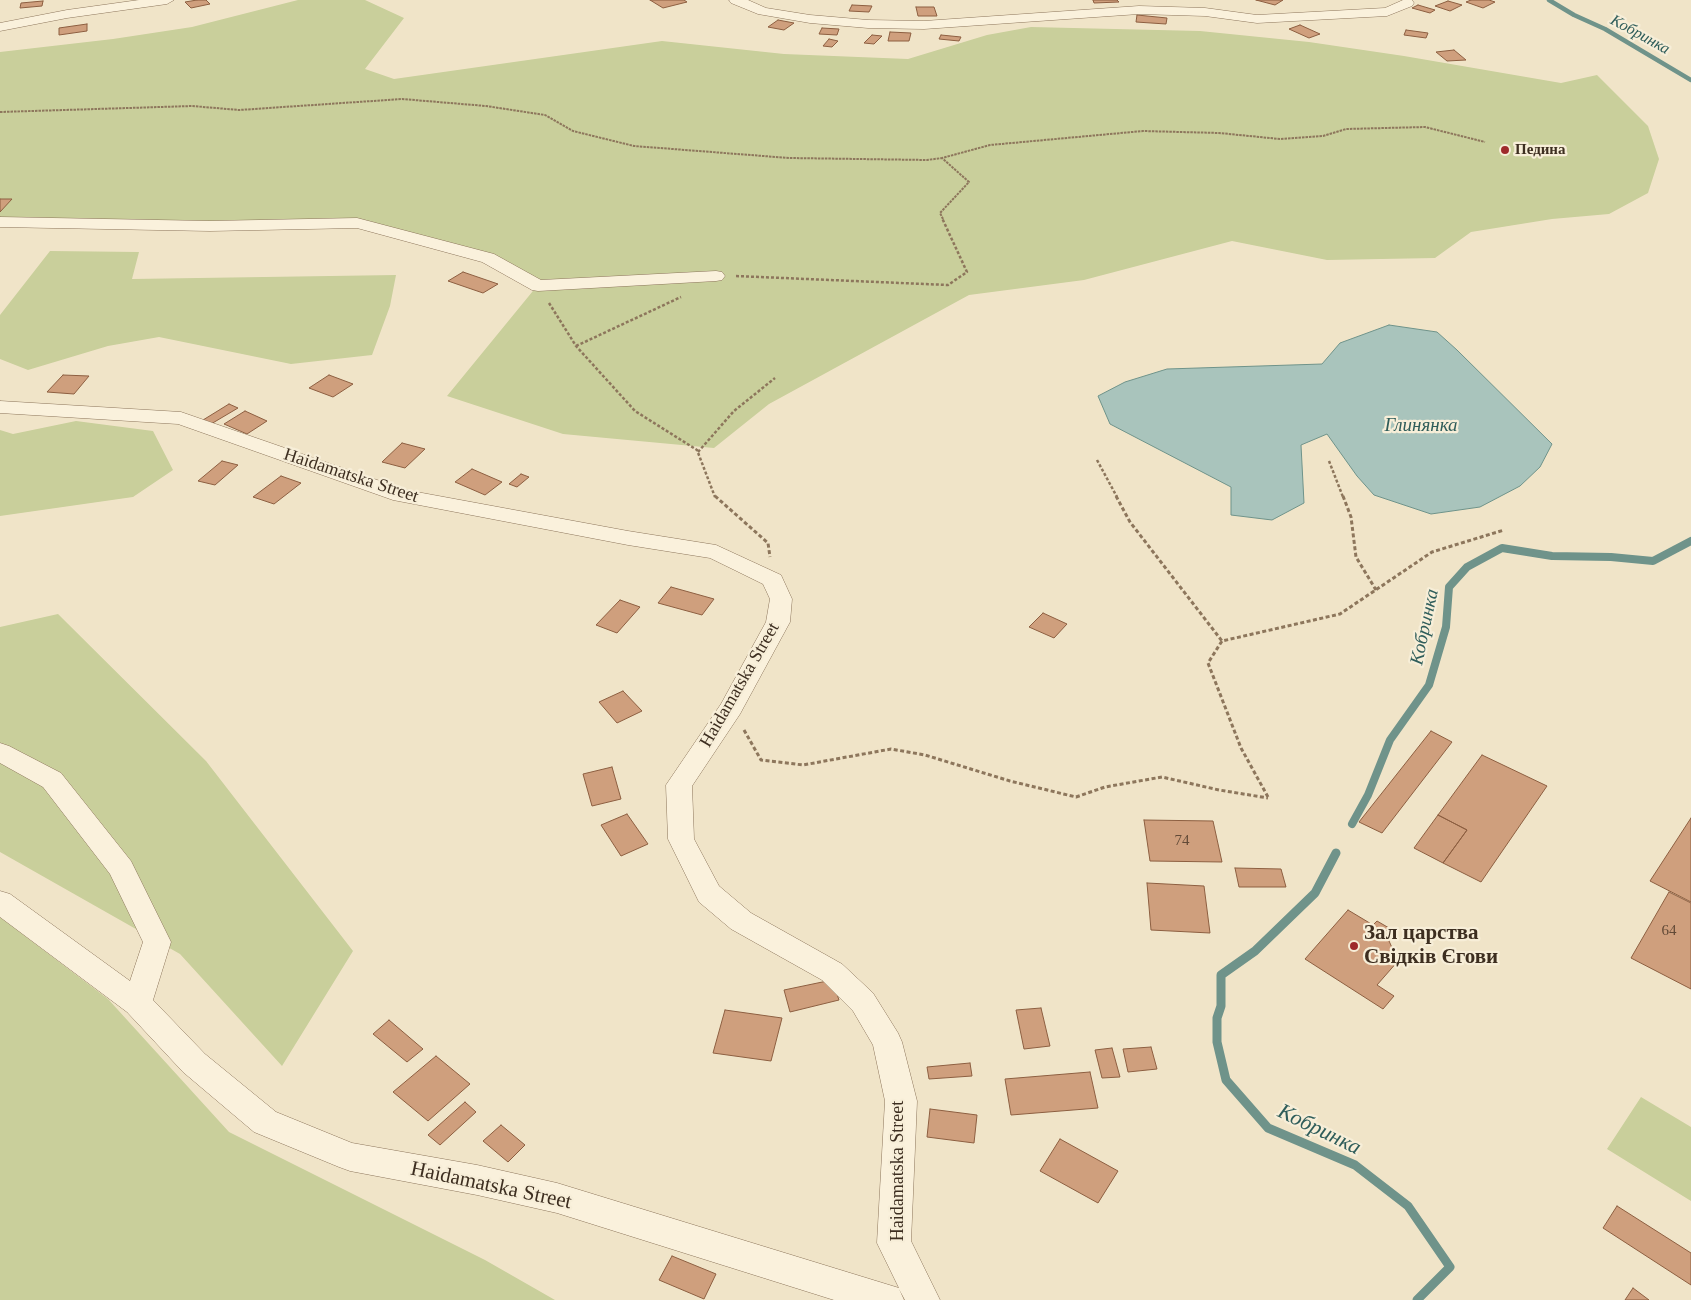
<!DOCTYPE html>
<html>
<head>
<meta charset="utf-8">
<style>
  body { margin:0 }
  canvas { display:block; background:#f0e4c8 }
</style>
</head>
<body>
<canvas width="1691" height="1300"></canvas>
<script>
const ctx = document.querySelector('canvas').getContext('2d');
ctx.lineJoin = 'round';
function paint(path, color) { ctx.fillStyle = color; ctx.fill(path, 'evenodd'); }
const shape = rows => new Path2D(rows.map(r => 'M' + r).join(''));
function stroke(path, color, width, dash) { ctx.strokeStyle = color; ctx.lineWidth = width; ctx.lineCap = dash ? 'butt' : 'round'; ctx.setLineDash(dash || []); ctx.stroke(path); }
function drawText(font, color, halo, rows, align = 'center') {
  ctx.font = font + ' Georgia,serif'; ctx.lineWidth = 4.5; ctx.setLineDash([]); ctx.textBaseline = 'middle'; ctx.strokeStyle = halo; ctx.fillStyle = color; for (const [text, x, y, turn = 0] of rows) {
    ctx.save(); ctx.translate(x, y); ctx.rotate((+turn || 0) * Math.PI / 180); ctx.textAlign = isNaN(turn) ? turn : align; if (halo) ctx.strokeText(text, 0, 0); ctx.fillText(text, 0, 0); ctx.restore();
  }
}
const green = shape([
  [298,0,365,0,404,18,365,69,394,79,662,41,784,54,908,59,987,35,1031,27,1200,31,1309,42,1404,56,1561,83,1597,75,1648,126,1659,159,1648,193,1609,214,1552,219,1471,232,1435,258,1327,260,1232,241,1084,280,969,295,769,404,714,448,563,434,447,396,537,286,488,258,356,223,0,222,0,52,113,39,192,27],
  [50,251,139,252,132,279,396,275,390,306,372,355,291,364,159,337,108,346,28,370,0,359,0,315],
  [76,421,153,431,173,470,133,497,0,516,0,430,13,434],
  [58,614,206,761,353,951,282,1066,180,954,0,852,0,627],
  [0,917,108,999,229,1132,485,1260,555,1300,0,1300],
  [1641,1097,1691,1127,1691,1201,1607,1149]
]);
const water = shape([
  [1389,325,1437,332,1457,350,1552,444,1540,467,1520,486,1480,507,1431,514,1374,495,1357,476,1327,434,1301,445,1304,503,1272,520,1231,515,1231,487,1110,424,1098,396,1125,382,1167,369,1322,364,1340,343,1389,325]
]);
const streamFar2 = shape([
  [1549,0,1574,15,1605,29,1691,80]
]);
const streamFar1 = shape([
  [1352,824,1368,795,1390,740,1429,685,1446,627,1449,587,1467,567,1502,548,1552,556,1611,557,1653,561,1691,541]
]);
const stream = shape([
  [1336,853,1315,893,1255,951,1221,975,1221,1006,1217,1018,1217,1042,1226,1080,1268,1128,1355,1165,1408,1206,1450,1267,1417,1300]
]);
const building = shape([
  [197,0,206,0,210,4,191,8,185,2,197,0],
  [650,0,684,0,687,2,663,8,650,0],
  [1093,0,1117,0,1119,2,1094,3,1093,0],
  [1256,0,1283,0,1275,5,1256,0],
  [1471,0,1489,0,1495,2,1483,8,1466,2,1471,0],
  [43,1,42,6,20,8,21,3,43,1],
  [1448,1,1462,5,1450,11,1435,6,1448,1],
  [852,5,872,6,869,12,849,11,852,5],
  [1418,5,1435,10,1430,13,1412,8,1418,5],
  [916,7,934,7,937,16,918,16,916,7],
  [1137,15,1167,18,1166,24,1136,22,1137,15],
  [778,20,794,23,784,30,768,27,778,20],
  [87,24,87,31,59,35,59,28,87,24],
  [1300,25,1320,34,1309,38,1289,29,1300,25],
  [822,28,839,29,837,35,819,34,822,28],
  [1406,30,1428,33,1426,38,1404,35,1406,30],
  [890,32,911,33,909,41,888,41,890,32],
  [872,35,882,36,874,44,864,43,872,35],
  [941,35,961,37,959,41,939,39,941,35],
  [829,39,838,41,832,47,823,46,829,39],
  [1454,50,1466,60,1447,61,1436,52,1454,50],
  [0,199,12,199,0,212,0,199],
  [463,272,498,284,483,293,448,281,463,272],
  [63,375,89,376,74,394,47,392,63,375],
  [329,375,353,384,333,397,309,388,329,375],
  [229,404,238,408,211,424,203,420,229,404],
  [245,411,267,421,247,434,224,424,245,411],
  [402,443,425,449,405,468,382,462,402,443],
  [222,461,238,465,215,485,198,481,222,461],
  [472,469,502,482,485,495,455,482,472,469],
  [521,474,529,477,517,487,509,484,521,474],
  [281,476,301,483,274,504,253,497,281,476],
  [671,587,714,599,702,615,658,603,671,587],
  [620,600,640,607,617,633,596,625,620,600],
  [1043,613,1067,624,1054,638,1029,627,1043,613],
  [623,691,642,711,617,723,599,702,623,691],
  [1431,731,1452,742,1382,833,1359,822,1431,731],
  [1482,755,1547,786,1481,882,1443,863,1467,830,1438,815,1482,755],
  [612,767,621,799,592,806,583,774,612,767],
  [627,814,648,844,621,856,601,825,627,814],
  [1438,815,1467,830,1443,863,1414,848,1438,815],
  [1691,818,1691,902,1650,881,1691,818],
  [1144,820,1213,821,1222,862,1150,861,1144,820],
  [1235,868,1281,869,1286,887,1239,887,1235,868],
  [1147,883,1204,886,1210,933,1151,930,1147,883],
  [1669,892,1691,903,1691,989,1631,958,1669,892],
  [1348,910,1373,925,1377,921,1389,928,1385,932,1398,961,1377,985,1394,996,1383,1009,1305,959,1348,910],
  [832,980,839,1000,790,1012,784,990,832,980],
  [1041,1008,1050,1046,1024,1049,1016,1010,1041,1008],
  [725,1010,782,1018,771,1061,713,1053,725,1010],
  [389,1020,423,1049,407,1062,373,1034,389,1020],
  [1151,1047,1157,1069,1128,1072,1123,1049,1151,1047],
  [1112,1048,1120,1077,1102,1078,1095,1050,1112,1048],
  [436,1056,470,1084,428,1121,393,1092,436,1056],
  [970,1063,972,1076,929,1079,927,1067,970,1063],
  [1090,1072,1098,1108,1011,1115,1005,1079,1090,1072],
  [465,1102,476,1112,440,1145,428,1135,465,1102],
  [930,1109,977,1115,974,1143,927,1137,930,1109],
  [501,1125,525,1145,508,1162,483,1141,501,1125],
  [1060,1139,1118,1171,1098,1203,1040,1171,1060,1139],
  [1617,1206,1691,1253,1691,1285,1603,1228,1617,1206],
  [672,1256,716,1274,704,1299,659,1280,672,1256],
  [1633,1288,1649,1300,1625,1300,1633,1288]
]);
const pathFar2 = shape([
  [0,112,192,106,239,110,402,99,486,106,545,115,573,131,634,146,789,158,927,160,942,158],
  [943,219,940,213,969,182,942,158,990,145,1143,131,1219,133,1280,139,1323,136,1346,129,1425,127,1485,142]
]);
const pathFar1 = shape([
  [736,276,948,285,967,272,942,218],
  [549,303,576,346,635,411,697,450,715,497],
  [576,346,681,297],
  [698,452,734,411,775,378],
  [1097,460,1117,497],
  [1329,461,1343,497]
]);
const path = shape([
  [715,496,768,543,770,557],
  [1116,496,1130,522,1222,641],
  [1343,496,1351,517,1356,557,1376,590],
  [744,730,761,760,803,765,891,749,925,755,1010,781,1076,797,1105,787,1162,777,1219,790,1268,798],
  [1268,797,1241,748,1208,663,1222,641,1340,614,1432,552,1504,530]
]);
const minor = shape([
  [139,0,174,0,167,4,67,18,0,31,0,23,67,10,139,0],
  [729,0,748,0,766,8,810,15,868,20,924,21,1139,6,1205,8,1257,15,1385,8,1403,0,1412,0,1414,3,1412,6,1387,16,1257,23,1205,16,1139,14,924,29,868,28,810,23,758,14,731,3,729,0],
  [0,217,210,221,357,218,494,254,541,280,716,271,722,272,725,276,722,280,716,281,538,291,532,290,482,262,357,228,210,231,0,227,0,217],
  [0,401,181,412,406,490,628,531,716,545,781,575,792,599,790,622,740,714,692,786,694,839,719,886,751,913,842,964,873,993,898,1033,902,1042,917,1101,911,1241,940,1300,905,1300,899,1289,904,1300,834,1300,557,1213,477,1195,350,1171,339,1167,254,1132,183,1072,127,1012,0,917,0,891,10,894,130,981,143,942,110,874,43,787,0,763,0,743,9,746,61,773,131,861,171,942,153,1000,205,1054,276,1112,352,1143,477,1165,557,1183,899,1288,877,1243,885,1101,873,1045,853,1011,822,980,731,929,699,902,668,839,666,785,721,704,766,622,770,599,763,584,710,558,628,545,393,500,178,424,0,413,0,401]
]);
const markers = [
  [1505,150,5,"#9e2a2b"],
  [1354,946,5,"#9e2a2b"]
];
const farPoinames = [
  ["Педина",1515,150]
];
const numberNames = [
  ["74",1182,841],
  ["64",1669,931]
];
const farWaternames = [
  ["Кобринка",1640,35,29]
];
const streetNames = [
  ["Haidamatska Street",351,476,18],
  ["Haidamatska Street",740,685,-60],
  ["Haidamatska Street",898,1171,-90]
];
const waterNames = [
  ["Глинянка",1421,426],
  ["Кобринка",1425,627,-78]
];
const nearPoinames = [
  ["Зал царства",1364,934],
  ["Свідків Єгови",1364,958]
];
const nearStreetnames = [
  ["Haidamatska Street",491,1186,12]
];
const nearWaternames = [
  ["Кобринка",1319,1130,26]
];
paint(green, '#c9cf9b');
paint(water, '#a9c4bc');
stroke(water, '#6f938a', 1);
stroke(streamFar2, '#6f938a', 4.5);
stroke(streamFar1, '#6f938a', 8);
stroke(stream, '#6f938a', 9);
paint(building, '#cf9f7d');
stroke(building, '#8d5f41', 1);
stroke(minor, '#8d765c', 1);
stroke(pathFar2, '#8d765c', 2, [2.5, 1]);
stroke(pathFar1, '#8d765c', 2.5, [3, 2]);
stroke(path, '#8d765c', 3, [4, 2.5]);
paint(minor, '#faf1dc');
for (const [x, y, r, color] of markers) { const dot = new Path2D(); dot.arc(x, y, r, 0, 2 * Math.PI); ctx.fillStyle = color; ctx.fill(dot); stroke(dot, '#f7eed8', 2); }
drawText('bold 15px', '#3d2e20', '#f7eed8', farPoinames, 'left');
drawText('15px', '#624a37', null, numberNames);
drawText('italic 16px', '#2f5d5a', '#f7eed8', farWaternames);
drawText('18px', '#3d2e20', '#f7eed8', streetNames);
drawText('italic 19px', '#2f5d5a', '#f7eed8', waterNames);
drawText('bold 21px', '#3d2e20', '#f7eed8', nearPoinames, 'left');
drawText('21px', '#3d2e20', '#f7eed8', nearStreetnames);
drawText('italic 22px', '#2f5d5a', '#f7eed8', nearWaternames);
</script>
</body>
</html>
